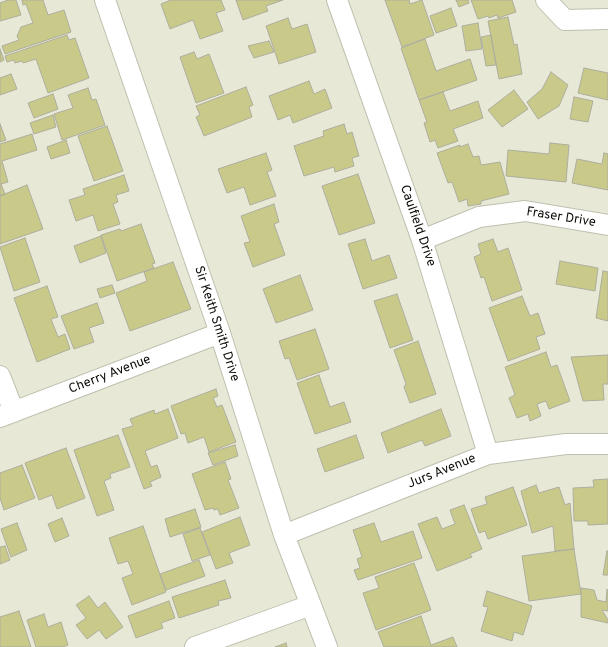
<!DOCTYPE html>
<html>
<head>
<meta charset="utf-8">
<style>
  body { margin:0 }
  canvas { display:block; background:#e7e8d6 }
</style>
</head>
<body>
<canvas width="608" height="647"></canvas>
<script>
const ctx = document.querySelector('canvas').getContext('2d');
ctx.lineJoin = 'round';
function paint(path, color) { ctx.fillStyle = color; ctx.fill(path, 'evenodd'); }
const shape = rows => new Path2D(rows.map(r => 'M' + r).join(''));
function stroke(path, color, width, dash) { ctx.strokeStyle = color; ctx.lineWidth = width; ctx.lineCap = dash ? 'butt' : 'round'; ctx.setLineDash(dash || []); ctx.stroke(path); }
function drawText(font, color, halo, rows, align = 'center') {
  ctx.font = font + ' Overpass,sans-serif'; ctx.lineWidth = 4; ctx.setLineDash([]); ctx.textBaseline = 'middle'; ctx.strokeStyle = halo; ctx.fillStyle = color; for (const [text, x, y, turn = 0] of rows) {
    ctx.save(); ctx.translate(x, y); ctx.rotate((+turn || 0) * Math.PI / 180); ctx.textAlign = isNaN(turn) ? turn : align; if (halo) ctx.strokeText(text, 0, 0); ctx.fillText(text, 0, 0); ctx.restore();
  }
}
const building = shape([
  [8,0,16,0,21,15,0,21,0,3,8,0],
  [22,0,43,0,48,15,64,10,71,32,5,54,2,46,19,40,17,36,21,27,33,23,26,4,23,5,22,0],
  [171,0,221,0,225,10,216,13,223,31,200,39,193,20,170,29,161,4,171,0],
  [236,0,283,0,266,6,268,11,243,20,236,0],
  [385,0,409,0,410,4,422,0,434,35,402,47,385,0],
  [456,0,468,0,469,3,459,7,456,0],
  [471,0,512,0,516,12,498,18,497,15,489,18,488,16,478,19,471,0],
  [451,8,457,26,436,33,430,16,451,8],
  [508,17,514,45,517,44,522,74,499,79,488,21,508,17],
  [288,18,292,29,307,24,316,52,279,64,266,26,288,18],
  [478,23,482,49,466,51,462,26,478,23],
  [67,35,69,40,75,38,89,78,48,93,36,59,23,63,22,61,15,63,14,60,7,62,5,56,67,35],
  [491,35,496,65,486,66,481,37,491,35],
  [425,39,436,71,470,59,477,80,419,100,401,48,425,39],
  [269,41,274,52,254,58,248,46,269,41],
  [0,49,4,60,0,62,0,49],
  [194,52,197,59,209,54,224,93,196,103,180,57,194,52],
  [584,68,608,73,608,100,578,93,584,68],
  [551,72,568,85,559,106,538,119,527,102,542,89,551,72],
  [11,74,17,89,0,95,0,78,11,74],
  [309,81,314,94,325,89,332,108,293,123,290,115,278,120,269,96,309,81],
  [246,87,253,105,249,107,252,117,204,136,196,117,200,115,196,106,246,87],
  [88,88,92,100,96,99,105,125,62,140,54,114,73,108,68,95,88,88],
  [514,90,528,109,502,127,488,110,514,90],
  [443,92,450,111,478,101,483,118,453,129,458,141,438,148,435,140,430,142,424,123,427,122,419,100,443,92],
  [53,94,58,109,34,118,28,103,53,94],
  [574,97,593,101,588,122,570,119,574,97],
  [53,115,56,127,34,134,30,123,53,115],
  [0,124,6,140,0,142,0,124],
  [344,124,347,134,352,132,359,156,352,158,354,166,335,172,334,167,304,176,294,146,324,136,323,131,344,124],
  [107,126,123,171,94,181,78,136,107,126],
  [32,134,37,150,2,161,8,182,1,184,5,194,0,196,0,144,32,134],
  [66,140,70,153,51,159,47,147,66,140],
  [550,143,569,145,566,182,506,176,508,150,549,154,550,143],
  [468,144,473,157,479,156,481,165,500,162,509,194,481,201,481,204,468,206,467,199,459,202,452,182,448,183,437,153,460,145,460,147,468,144],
  [266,153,272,170,267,172,276,196,250,205,244,187,227,193,218,169,266,153],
  [604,153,608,154,608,190,572,183,577,159,602,164,604,153],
  [358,174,375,223,339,235,322,186,358,174],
  [124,175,129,191,116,195,118,202,113,204,120,224,98,231,93,215,76,221,69,200,85,195,83,189,124,175],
  [27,185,43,229,0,244,0,196,27,185],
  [274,204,279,222,274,224,285,255,253,267,244,243,250,242,241,216,274,204],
  [141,224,155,263,152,264,154,268,117,281,101,235,120,229,121,231,141,224],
  [101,236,106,253,80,263,74,246,101,236],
  [25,238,40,282,14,291,0,247,25,238],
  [365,239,372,261,389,255,397,278,363,289,348,244,365,239],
  [493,239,498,252,508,248,522,290,492,301,484,277,481,278,474,257,481,254,478,244,493,239],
  [560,261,598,268,595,291,556,284,560,261],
  [173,262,191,309,130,331,116,293,147,281,144,272,173,262],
  [603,271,608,272,608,321,596,318,603,271],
  [300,275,313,310,276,323,263,289,300,275],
  [112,285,115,293,100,298,97,289,112,285],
  [47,286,58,317,51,319,58,337,65,334,70,349,37,362,14,298,47,286],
  [397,294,413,340,390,348,374,301,397,294],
  [522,296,530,316,538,313,545,334,536,337,540,349,508,361,489,308,522,296],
  [97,303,104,323,89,328,94,342,74,349,61,316,97,303],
  [315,329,329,369,297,380,289,358,285,359,279,341,315,329],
  [418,341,436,394,410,403,404,387,406,384,394,350,418,341],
  [546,352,551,367,557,365,570,401,549,409,546,401,537,404,541,416,530,421,528,414,517,418,509,398,515,395,505,367,546,352],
  [608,355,608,384,603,384,604,400,583,401,571,357,608,355],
  [319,375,330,407,344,402,351,422,315,434,297,383,319,375],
  [216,389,218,396,213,398,217,407,222,405,236,442,209,452,204,437,188,443,185,433,181,434,171,406,216,389],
  [168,409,178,438,145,451,151,467,157,465,161,477,150,482,152,486,144,489,122,429,133,426,130,419,154,410,155,414,168,409],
  [441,409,451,436,425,446,422,440,388,453,381,433,441,409],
  [118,435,130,467,110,474,111,478,104,481,114,510,97,516,74,450,118,435],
  [356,435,364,458,325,472,317,449,356,435],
  [235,445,238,456,213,465,208,453,235,445],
  [66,448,85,498,57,509,52,495,39,500,25,463,66,448],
  [225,462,231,479,228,480,239,508,220,515,218,509,214,510,213,508,205,510,192,474,225,462],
  [22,465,35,498,4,510,0,498,0,473,22,465],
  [608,479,608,524,588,525,588,521,574,521,573,488,594,487,593,480,608,479],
  [536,485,539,493,559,487,565,505,570,503,574,549,555,551,553,526,532,533,521,491,536,485],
  [513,487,527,525,488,539,485,531,479,533,471,509,487,504,485,497,513,487],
  [464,505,482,549,470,554,472,557,437,571,418,524,437,517,442,529,455,524,450,510,464,505],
  [195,509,201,527,170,537,165,519,195,509],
  [240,517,250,545,229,553,233,563,216,569,202,532,240,517],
  [62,518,69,536,55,542,48,524,62,518],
  [17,523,27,550,11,557,1,529,17,523],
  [374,523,381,542,413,531,422,558,358,580,354,570,360,568,357,559,362,557,353,530,374,523],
  [143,526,166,592,132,605,122,578,133,574,128,561,118,564,109,538,143,526],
  [200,528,210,555,192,561,183,534,200,528],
  [5,546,10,560,0,564,0,547,5,546],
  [574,549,581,594,529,601,522,556,574,549],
  [607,551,608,551,608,575,603,575,607,551],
  [199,560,205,576,166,590,160,574,199,560],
  [414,563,431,610,376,630,363,593,379,588,375,577,414,563],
  [225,580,231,598,218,601,219,605,179,618,172,597,225,580],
  [581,588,594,590,597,600,606,602,607,589,608,590,608,611,602,610,608,620,608,623,581,617,581,588],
  [487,591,532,606,523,635,514,632,512,641,481,631,488,607,483,606,487,591],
  [89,596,98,608,105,602,123,627,106,639,99,630,87,639,76,625,86,618,76,605,89,596],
  [169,601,175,618,161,623,163,628,136,638,128,616,169,601],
  [19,611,31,647,0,647,0,617,19,611],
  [44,614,48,627,61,622,68,645,63,647,36,647,27,620,44,614],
  [421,616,431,645,453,637,457,647,384,647,378,632,421,616],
  [286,643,287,647,275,647,286,643]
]);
const minor = shape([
  [105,0,220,333,284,535,327,647],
  [337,0,422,240,488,454],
  [546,0,565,20,608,19],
  [422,240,479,217,525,211,608,225],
  [0,376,14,412],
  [0,417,220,333],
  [284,535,488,454,566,444,608,444],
  [195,647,311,605]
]);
const streetNames = [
  ["Fraser Drive",561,218,9],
  ["Caulfield Drive",417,226,71],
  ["Sir Keith Smith Drive",216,324,72],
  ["Cherry Avenue",110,375,-21],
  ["Jurs Avenue",442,472,-22]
];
paint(building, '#c9ca8a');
stroke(building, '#adae9d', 1);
stroke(minor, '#bfc0af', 22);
stroke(minor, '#fff', 20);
drawText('13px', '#0c0c07', '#fff', streetNames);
</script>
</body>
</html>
